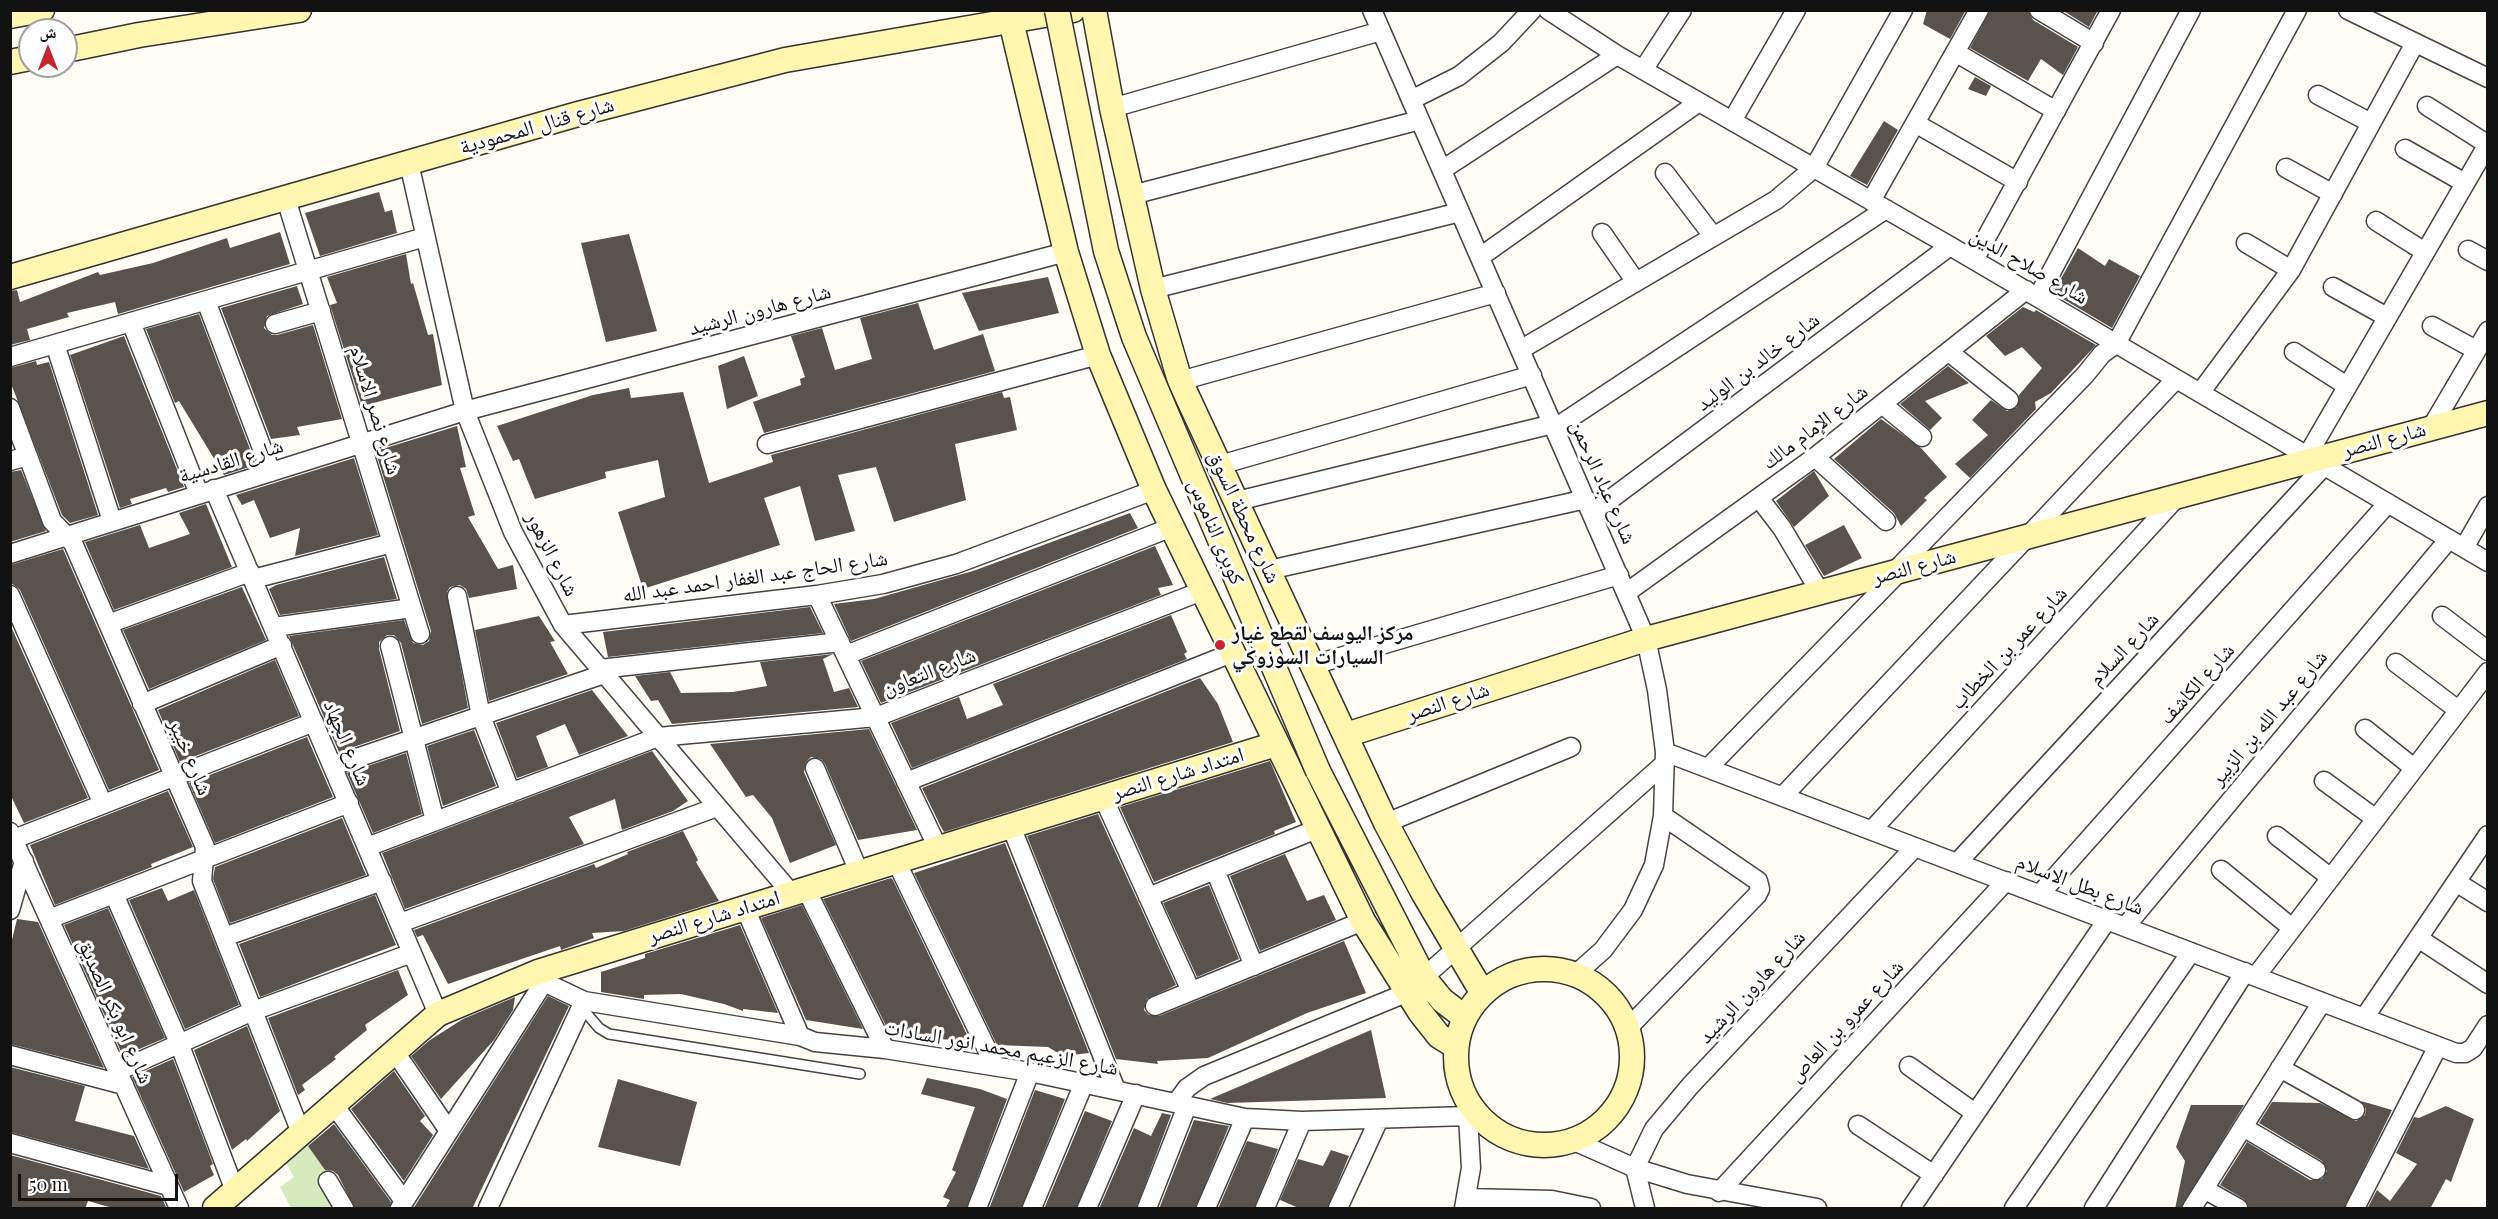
<!DOCTYPE html>
<html>
<head>
<meta charset="utf-8">
<style>
  body { margin:0 }
  #map { position:relative; width:2498px; height:1219px; overflow:hidden; background:#fffdf5; font-family:"Playfair Display","Noto Naskh Arabic",serif }
  canvas { display:block }
  .frame { position:absolute; inset:0; border:12px solid #111; pointer-events:none }
  .north { position:absolute; left:18px; top:18px; width:60px; height:60px; box-sizing:border-box; background:#fff; border:2px solid #a0a0a0; border-radius:50%; rotate:0deg; font-size:16px; font-weight:700; line-height:24px; text-align:center; color:#111 }
  .north::after { content:''; display:block; margin:auto; width:21px; height:27px; background:#c4262e; clip-path:polygon(50% 0,100% 100%,50% 72%,0 100%) }
  .scale { position:absolute; left:18px; top:1174px; width:160px; height:27px; box-sizing:border-box; border:3px solid #111; border-top:0; padding-left:8px; font-size:18px; line-height:21px; white-space:nowrap; color:#111; -webkit-text-stroke:4px #fff; paint-order:stroke }
</style>
</head>
<body>
<div id="map">
<canvas width="2498" height="1219"></canvas>
<div class="frame"></div>
<div class="north">ش</div>
<div class="scale">50 m</div>
</div>
<script>
const ctx = document.querySelector('canvas').getContext('2d');
ctx.lineJoin = 'round';
function paint(path, color) { ctx.fillStyle = color; ctx.fill(path, 'evenodd'); }
const shape = rows => new Path2D(rows.map(r => 'M' + r).join(''));
function stroke(path, color, width, dash) { ctx.strokeStyle = color; ctx.lineWidth = width; ctx.lineCap = dash ? 'butt' : 'round'; ctx.setLineDash(dash || []); ctx.stroke(path); }
function drawText(font, color, halo, rows, align = 'center') {
  ctx.font = font + ' "Playfair Display","Noto Naskh Arabic",serif'; ctx.lineWidth = 6; ctx.setLineDash([]); ctx.textBaseline = 'middle'; ctx.strokeStyle = halo; ctx.fillStyle = color; for (const [text, x, y, turn = 0] of rows) {
    ctx.save(); ctx.translate(x, y); ctx.rotate((+turn || 0) * Math.PI / 180); ctx.textAlign = isNaN(turn) ? turn : align; if (halo) ctx.strokeText(text, 0, 0); ctx.fillText(text, 0, 0); ctx.restore();
  }
}
const green = shape([
  [318,1140,346,1208,291,1208,280,1187,294,1177,285,1161]
]);
const building = shape([
  [1927,10,1966,10,1950,39,1923,24],
  [1990,10,2028,10,2033,20,2078,47,2063,75,2041,59,2028,81,1970,48],
  [2062,10,2098,10,2089,27],
  [1975,77,1991,86,1986,96,1968,89],
  [1884,121,1898,130,1867,185,1850,176],
  [379,192,385,212,392,210,397,233,320,256,305,213],
  [280,232,290,264,118,314,115,302,67,313,69,317,27,329,30,340,10,345,10,291,17,290,20,302,98,272,100,275,153,263,227,238,230,248],
  [629,234,657,331,606,342,581,243],
  [2078,248,2105,266,2109,259,2140,276,2112,328,2053,293],
  [406,254,411,284,413,283,428,335,433,334,442,385,362,406,330,305,337,303,327,277],
  [1048,277,1059,313,979,331,962,293],
  [297,286,303,304,267,316,264,328,272,335,277,335,313,325,342,419,297,427,300,435,271,439,221,308],
  [918,303,934,350,983,334,995,371,764,433,753,402,801,385,800,379,805,377,791,336,822,328,835,370,872,359,860,318],
  [2023,307,2034,312,2036,310,2096,345,2051,393,2035,402,2036,409,1970,478,1955,464,1988,435,1972,420,1991,400,2007,411,2017,407,2019,395,2042,368,2022,347,2005,356,1986,336],
  [199,314,256,465,224,475,179,401,175,403,146,329],
  [124,336,184,487,168,492,166,488,130,499,132,504,120,508,70,355],
  [744,356,758,396,727,409,718,366],
  [36,361,37,365,49,362,98,515,70,523,62,515,10,381,10,368],
  [1948,366,1969,383,1925,401,1942,418,1930,430,1900,404],
  [629,388,631,398,683,392,709,483,773,462,771,455,1002,392,1004,398,1010,397,1017,430,955,444,966,500,894,522,876,467,838,475,855,531,815,541,800,486,764,498,780,545,643,589,618,512,665,497,658,460,605,472,606,478,535,499,519,459,513,461,497,426,593,395],
  [1881,419,1921,448,1947,477,1924,498,1927,500,1901,526,1894,513,1834,459],
  [457,426,466,467,460,468,475,515,468,517,498,569,513,565,517,589,469,598,466,589,460,585,450,587,447,592,468,708,422,724,401,643,394,635,387,635,379,642,379,649,400,731,339,752,289,636,404,620,413,643,423,645,429,641,431,631,376,453,380,452,379,450],
  [354,458,378,535,295,556,300,528,270,538,254,500,242,505,236,495],
  [21,470,46,531,10,542,10,472],
  [1814,471,1829,496,1794,527,1776,501],
  [206,504,232,567,114,610,85,542,140,525,149,548,190,534,179,513],
  [1130,513,1138,528,851,641,834,604,874,599,973,571],
  [1844,525,1862,558,1824,576,1805,545],
  [1155,546,1173,585,1158,588,1161,595,881,703,861,661],
  [63,549,159,770,109,790,20,590,10,582,10,565],
  [384,557,397,599,280,615,269,589,276,585],
  [242,587,266,640,149,689,123,630],
  [810,607,823,633,608,657,603,632],
  [1171,615,1187,652,1184,654,1187,659,912,768,891,723,959,697,967,719,1003,705,993,684],
  [539,616,555,641,550,642,568,674,489,701,475,630],
  [10,624,88,798,24,823,10,794],
  [833,654,823,659,834,692,849,688,858,707,672,724,658,700,651,701,635,676,670,672,681,693,733,692,767,686,760,662],
  [275,660,299,716,180,762,158,710],
  [1200,678,1218,704,1233,742,944,832,940,825,922,788],
  [592,690,628,736,579,755,565,724,536,736,548,767,517,778,496,723],
  [869,729,917,830,858,840,825,764,821,759,811,757,806,762,804,772,836,845,790,863,772,818,753,795,746,797,710,744],
  [474,730,496,786,443,806,427,746],
  [307,737,333,797,215,843,189,783],
  [652,751,688,801,673,811,622,830,615,799,569,817,584,844,405,909,382,853],
  [406,753,422,814,373,833,347,773],
  [1270,761,1296,822,1274,831,1275,834,1154,882,1120,807],
  [168,791,193,847,151,864,152,867,55,905,30,845],
  [1098,814,1176,985,1147,999,1144,1010,1149,1015,1159,1016,1344,941,1366,993,1307,1013,1208,1058,1157,1061,1158,1064,1116,1059,1027,836],
  [342,818,366,875,230,923,213,879,215,867],
  [683,831,698,860,696,862,719,901,624,931,592,933,594,938,561,950,560,946,448,984,423,935,417,937,414,930,594,864,596,868,628,854,627,852],
  [1005,843,1089,1053,1063,1056,1048,1047,997,1045,914,873],
  [1285,854,1307,901,1324,895,1336,920,1260,951,1230,876],
  [891,878,893,880,970,1041,891,1036,823,899],
  [1209,885,1239,959,1197,977,1163,903],
  [162,888,168,901,194,890,239,1005,185,1029,129,900],
  [375,895,396,945,260,997,239,944],
  [802,905,863,1029,806,1020,761,918],
  [108,908,165,1038,123,1056,64,925],
  [17,919,38,922,104,1068,10,1044,10,948],
  [740,925,778,1013,743,1009,743,1011,724,1004,681,994,644,995,644,999,601,992,601,972,645,958,645,954],
  [398,970,408,995,365,1025,367,1030,334,1057,336,1059,302,1085,305,1090,298,1095,268,1018],
  [548,996,569,1006,472,1209,413,1209],
  [515,997,513,1010,494,1040,441,1099,411,1056,430,1040,463,1019],
  [247,1026,280,1111,247,1141,246,1139,232,1150,194,1050],
  [1371,1030,1386,1098,1227,1103,1210,1099],
  [173,1059,213,1164,210,1166,214,1175,184,1192,132,1077],
  [10,1067,85,1086,75,1121,134,1136,149,1169,10,1132],
  [394,1071,425,1116,420,1121,433,1135,404,1181,351,1109],
  [927,1078,980,1089,1007,1099,966,1209,945,1209,950,1200,943,1197,956,1172,952,1170,975,1107,921,1094],
  [618,1079,697,1102,680,1166,598,1147],
  [1035,1090,1065,1099,1021,1209,989,1209],
  [2361,1101,2392,1110,2344,1209,2249,1209,2244,1199,2220,1185,2247,1142,2310,1180,2322,1179,2327,1171,2322,1161,2259,1123,2272,1102,2320,1103,2356,1121,2365,1115,2366,1109],
  [2191,1105,2244,1105,2181,1209,2175,1209,2185,1161,2176,1147],
  [2446,1106,2474,1119,2451,1182,2446,1179,2430,1209,2367,1209,2377,1190,2390,1201,2417,1164,2396,1153,2414,1117,2419,1118],
  [1085,1111,1112,1121,1076,1209,1044,1209],
  [1162,1113,1171,1115,1136,1209,1099,1209,1134,1128,1151,1136],
  [1194,1120,1229,1126,1195,1209,1159,1209],
  [334,1124,391,1202,389,1209,355,1209,338,1175,333,1171,325,1170,308,1146],
  [1247,1141,1278,1149,1254,1209,1218,1209],
  [1331,1150,1349,1156,1327,1209,1301,1209,1280,1200,1298,1159,1323,1166],
  [10,1155,161,1196,167,1209,116,1209,88,1201,85,1209,10,1209]
]);
const lane = shape([
  [581,1007,599,1028,609,1034,860,1074]
]);
const street = shape([
  [1372,10,1646,639,1657,690,1665,752,1663,816,1654,865,1633,910,1603,950,1576,974],
  [1548,10,1617,55,1950,246,2488,562],
  [2039,10,2094,43],
  [2348,10,2488,78],
  [1955,52,2056,111],
  [1643,70,1682,10],
  [2318,95,2371,123],
  [1411,100,1459,76,1501,43,1532,10],
  [2427,106,2487,144],
  [1112,108,1381,31],
  [1732,121,1796,10],
  [1915,123,2018,182],
  [2405,149,2465,183],
  [409,163,465,411,513,532,563,625,791,893],
  [2286,168,2333,194],
  [1442,170,1617,55],
  [1665,173,1713,236],
  [1132,195,1420,120],
  [286,199,420,634],
  [1871,201,1979,10],
  [2376,221,2425,252],
  [1602,233,1636,282],
  [2246,243,2291,270],
  [2468,250,2488,261],
  [1480,257,1699,102],
  [1974,260,2111,10],
  [2333,287,2387,317],
  [1153,289,1460,212],
  [2038,297,2191,10],
  [206,301,271,472],
  [131,322,199,494],
  [275,324,321,311],
  [2432,326,2476,350],
  [55,344,112,521],
  [1520,350,1776,200,1814,168,1903,10],
  [1949,352,2009,400],
  [2294,352,2347,386],
  [10,357,425,237],
  [1180,381,1496,293],
  [2200,393,2291,270,2415,43],
  [1882,404,1922,437],
  [10,408,52,521,73,543,205,847,202,881,301,1133],
  [1555,428,1886,209],
  [2431,428,2488,331],
  [767,444,1098,355],
  [2307,456,2488,144],
  [1815,457,1886,521],
  [10,461,28,456],
  [1220,465,1532,375],
  [214,489,438,1014],
  [1759,498,1782,528,1820,592],
  [1237,501,1553,424],
  [1592,513,1950,246],
  [2464,548,2488,506],
  [10,554,465,411,1066,252],
  [1269,570,1586,499],
  [1893,573,2085,375,2102,354,2116,344,2297,10],
  [253,579,392,543],
  [1626,593,1815,457,2026,290],
  [10,595,103,804],
  [817,595,938,848],
  [457,596,481,716,511,793],
  [2442,616,2488,651],
  [108,624,250,572],
  [563,625,817,595,883,584,956,564,1154,490],
  [274,627,412,608],
  [390,646,435,821],
  [846,655,1172,527],
  [2396,663,2458,710],
  [1313,665,1619,575],
  [600,669,840,642],
  [142,704,282,645],
  [2365,729,2414,768],
  [1665,752,2456,1053,2465,1053,2473,1048,2488,1025],
  [333,766,604,674],
  [815,768,859,872],
  [1708,768,1901,570],
  [2324,781,2376,819],
  [906,782,1232,653],
  [1783,796,2176,379],
  [1103,797,1191,991],
  [1386,823,1571,747],
  [1011,826,1116,1090],
  [1872,830,2179,495],
  [10,832,179,1208],
  [2277,836,2331,878],
  [14,839,314,722],
  [367,847,658,737,876,717,1202,591],
  [896,861,995,1066],
  [1957,863,2324,466],
  [1215,870,1254,966],
  [2221,870,2292,928],
  [2456,882,2488,902],
  [806,889,885,1049],
  [114,894,179,1043,235,1191],
  [2040,894,2388,503],
  [1148,897,1317,829],
  [745,908,800,1036],
  [10,910,24,861],
  [49,919,349,803],
  [400,923,717,807],
  [2125,927,2449,539],
  [224,937,382,881],
  [2418,938,2488,984],
  [538,972,544,982,584,1001,800,1036,815,1042,885,1049,1030,1072,1245,1118,1302,1121,1468,1116],
  [2256,976,2488,672],
  [1155,1006,1363,921],
  [2364,1018,2488,835],
  [1628,1028,1757,895,1760,889,1758,881,1663,816],
  [395,1052,449,1131],
  [10,1055,124,1085],
  [1909,1066,1975,1113],
  [2280,1068,2355,1110],
  [118,1071,253,1011,412,953],
  [1176,1103,1187,1088,1204,1076,1406,993,1664,764],
  [334,1105,404,1201],
  [1858,1125,1934,1175],
  [2243,1127,2316,1170],
  [1574,1141,1635,1168,1687,1184,1817,1208],
  [10,1143,169,1186],
  [328,1181,344,1208],
  [2204,1189,2238,1208],
  [1719,1192,2006,881],
  [1467,1198,1552,1200,1591,1208],
  [400,1208,544,982],
  [488,1208,584,1001],
  [977,1208,1030,1072],
  [1032,1208,1084,1083],
  [1087,1208,1136,1094],
  [1147,1208,1187,1106],
  [1206,1208,1245,1118],
  [1265,1208,1302,1121],
  [1338,1208,1379,1119],
  [1464,1208,1471,1168,1468,1116,1470,1107],
  [1645,1208,1635,1168,1654,1129,1690,1086,1915,847],
  [1911,1208,2107,920],
  [2014,1208,2191,952],
  [2094,1208,2245,972],
  [2192,1208,2322,1002],
  [2355,1208,2438,1046]
]);
const secondary = shape([
  [1094,10,1112,108,1153,289,1180,381,1386,823,1424,894,1482,992],
  [10,16,42,10],
  [1011,21,1066,252,1098,355,1154,490,1363,921,1420,1012,1439,1036,1455,1046],
  [66,50,139,35,299,10],
  [10,62,30,58],
  [10,277,578,114,785,60,1073,10],
  [1346,735,1646,639,2488,413],
  [1318,771,1424,978,1442,1000,1464,1017],
  '1456 1057a88 88 0 1 1 176 0a88 88 0 1 1-176 0Z',
  [215,1208,438,1014,538,972,1276,744]
]);
const secondaryBridge = shape([
  [1057,10,1106,251,1134,337,1318,771]
]);
const markers = [
  [1220,645,6,"#c4262e"]
];
const streetNames = [
  ["شارع قنال المحمودية",537,126,-16],
  ["شارع صلاح الدين",2029,266,30],
  ["شارع هارون الرشيد",760,310,-15],
  ["شارع خالد بن الوليد",1758,362,-37],
  ["شارع نصر الاسلام",375,410,73],
  ["شارع الإمام مالك",1815,427,-37],
  ["شارع النصر",2384,440,-15],
  ["شارع القادسية",231,461,-17],
  ["شارع عباد الرحمن",1603,482,66],
  ["شارع محطة السوق",1244,517,65],
  ["كوبرى الناموس",1216,532,67],
  ["شارع الزهور",552,554,63],
  ["شارع النصر",1914,567,-15],
  ["شارع الحاج عبد الغفار احمد عبد الله",755,577,-8],
  ["شارع عمر بن الخطاب",2009,648,-47],
  ["شارع السلام",2124,649,-47],
  ["شارع التعاون",929,672,-21],
  ["شارع الكاشف",2197,684,-48],
  ["شارع النصر",1448,702,-18],
  ["شارع عبد الله بن الزبير",2269,718,-50],
  ["شارع الجهاد",347,743,67],
  ["شارع خيبر",190,757,67],
  ["امتداد شارع النصر",1178,774,-17],
  ["شارع بطل الاسلام",2080,885,21],
  ["امتداد شارع النصر",714,917,-17],
  ["شارع هارون الرشيد",1752,987,-47],
  ["شارع ابو بكر الصديق",115,1011,66],
  ["شارع عمرو بن العاص",1846,1021,-47],
  ["شارع الزعيم محمد انور السادات",1001,1048,10]
];
const poiNames = [
  ["مركز اليوسف لقطع غيار",1232,633],
  ["السيارات السوزوكي",1232,657]
];
paint(green, '#d5ebbd');
paint(building, '#5a524d');
stroke(lane, '#444', 12);
stroke(street, '#444', 21);
stroke(secondary, '#333', 27);
stroke(lane, '#fff', 9);
stroke(street, '#fff', 18);
stroke(secondary, '#fff6b0', 24);
stroke(secondaryBridge, '#333', 27, []);
stroke(secondaryBridge, '#fff6b0', 24);
for (const [x, y, r, color] of markers) { const dot = new Path2D(); dot.arc(x, y, r, 0, 2 * Math.PI); ctx.fillStyle = color; ctx.fill(dot); stroke(dot, '#fff', 2); }
drawText('21px', '#111', '#fff', streetNames);
drawText('bold 21px', '#111', '#fff', poiNames, 'left');
</script>
</body>
</html>
